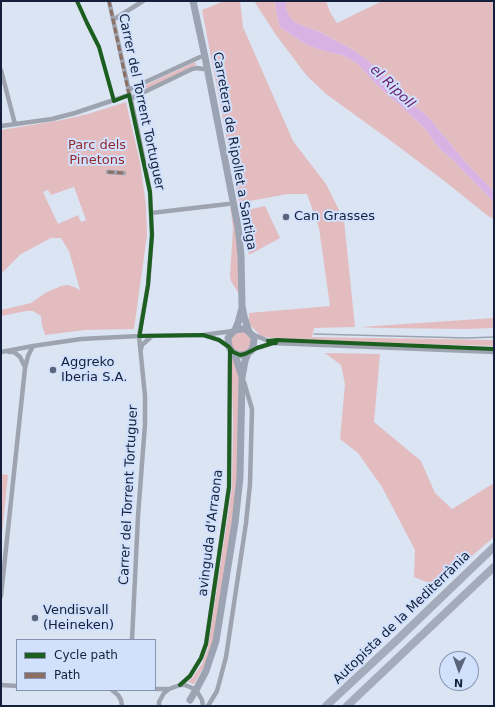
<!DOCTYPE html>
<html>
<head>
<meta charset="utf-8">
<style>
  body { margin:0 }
  #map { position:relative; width:495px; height:707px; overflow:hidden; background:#dbe4f3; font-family:"DejaVu Sans",sans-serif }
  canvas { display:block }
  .frame { position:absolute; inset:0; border:2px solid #14203b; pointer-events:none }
  .legend { position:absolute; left:16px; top:639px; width:140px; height:52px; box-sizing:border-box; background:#d1e0fd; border:1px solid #8593af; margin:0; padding:5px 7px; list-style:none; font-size:12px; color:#14203b }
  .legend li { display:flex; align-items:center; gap:8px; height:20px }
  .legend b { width:20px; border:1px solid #8593af }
  .north { position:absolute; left:439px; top:651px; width:40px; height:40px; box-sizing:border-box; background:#d1e0fd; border:1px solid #8593af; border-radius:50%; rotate:182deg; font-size:11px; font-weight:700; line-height:16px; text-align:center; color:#14203b }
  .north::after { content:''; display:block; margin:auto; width:14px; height:18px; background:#5a657b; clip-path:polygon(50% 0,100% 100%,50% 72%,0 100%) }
</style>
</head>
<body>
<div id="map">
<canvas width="495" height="707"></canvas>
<div class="frame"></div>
<ul class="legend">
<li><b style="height:5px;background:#1b5e20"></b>Cycle path</li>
<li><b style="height:5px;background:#8d6e63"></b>Path</li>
</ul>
<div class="north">N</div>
</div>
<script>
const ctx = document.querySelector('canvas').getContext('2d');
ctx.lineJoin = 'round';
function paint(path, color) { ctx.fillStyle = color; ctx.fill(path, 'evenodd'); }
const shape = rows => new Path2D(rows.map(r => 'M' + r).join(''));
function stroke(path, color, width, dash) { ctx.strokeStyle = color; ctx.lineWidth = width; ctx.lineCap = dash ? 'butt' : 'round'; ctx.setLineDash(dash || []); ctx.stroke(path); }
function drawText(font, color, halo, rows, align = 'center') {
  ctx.font = font + ' "DejaVu Sans",sans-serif'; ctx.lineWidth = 4; ctx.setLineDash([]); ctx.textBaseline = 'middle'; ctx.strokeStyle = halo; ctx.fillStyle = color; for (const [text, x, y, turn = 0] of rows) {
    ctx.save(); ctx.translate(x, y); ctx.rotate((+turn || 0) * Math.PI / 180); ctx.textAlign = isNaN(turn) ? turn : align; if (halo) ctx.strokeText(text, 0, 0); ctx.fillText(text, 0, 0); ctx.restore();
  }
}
const green = shape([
  [224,1,240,1,243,27,293,141,326,184,344,220,355,327,314,328,312,337,494,340,494,346,420,344,271,338,261,336,249,324,249,313,330,306,319,228,307,194,288,194,239,203,202,10],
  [254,1,275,1,278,20,280,27,307,45,328,52,342,55,352,60,358,64,375,83,414,118,426,130,436,144,442,151,451,158,494,202,494,219,488,216,447,183,391,141,326,94,307,76,276,35],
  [286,1,326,1,330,12,337,23,382,1,494,1,494,192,467,164,429,118,408,100,379,70,363,57,345,45,340,43,320,32,300,25,293,21,288,14,286,9],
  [195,62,196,65,134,95,133,91],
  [126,102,140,162,146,205,147,235,134,329,85,330,45,335,42,325,41,316,33,311,26,311,1,316,1,310,31,303,45,293,61,286,68,285,74,287,80,290,69,251,61,238,51,238,21,254,1,274,1,130,62,120,88,114],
  [74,187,86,220,81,222,78,215,58,224,43,192,48,190,51,195],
  [230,205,233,211,238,250,239,294,231,281,230,276,233,228],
  [265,206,280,238,249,255,243,211],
  [494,318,494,328,467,329,378,328,360,327],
  [245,330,253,341,248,350,240,352,236,351,231,346,232,334],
  [325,353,380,354,374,422,421,461,435,493,452,509,494,483,494,537,437,586,414,577,415,550,382,487,358,453,340,439,345,384,341,365],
  [231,356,239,371,238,485,213,642,206,663,194,684,188,682,193,677,202,664,208,648,232,487,233,419],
  [1,474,8,475,1,544]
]);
const water = shape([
  [275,1,286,1,286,9,288,14,293,21,300,25,320,32,340,43,345,45,363,57,379,70,408,100,429,118,467,164,494,192,494,202,451,158,442,151,436,144,426,130,414,118,375,83,358,64,352,60,342,55,328,52,307,45,280,27,278,20]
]);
const street = shape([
  [109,1,138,132,150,192,152,235,148,285,139,336,145,396,145,424,138,516,132,640],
  [113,20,143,1],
  [1,70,15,124],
  [128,90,200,57],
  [130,99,192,69,197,68,203,69],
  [1,126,52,119,75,113,129,95],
  [108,172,124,173],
  [151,213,228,204],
  [252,334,273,343,494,352],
  [205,335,219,340,229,347],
  [141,349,142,345,152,336],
  [251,351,257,348,273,343],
  [1,352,33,346,81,339,139,336,203,335,233,331],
  [9,352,14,352,20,357,25,367],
  [1,596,25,368,28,356,33,346],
  [1,685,17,686],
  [180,685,190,676,201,658,206,644,229,487,230,349],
  [155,689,169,689],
  [112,690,118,695,121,700,122,706],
  [159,706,159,702,164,693,169,689,180,685,185,685,192,688,198,693,202,700,203,706],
  [208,706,217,691,226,657,246,523,250,484,252,409,244,382]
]);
const secondary = shape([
  [193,1,205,57,238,227,241,255,242,306,244,316,249,332],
  [235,330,238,323,242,308],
  [232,352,238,355,242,355,248,353,251,351,253,346,254,340,253,336,249,332,245,329,241,329,235,330,231,334,228,338,229,347,236,358,241,374],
  [197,688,206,671,216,641,235,523,240,477,242,377,245,361,248,353]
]);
const highway = shape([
  [326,706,398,639,494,547],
  [347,706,494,567]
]);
const rail = shape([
  [314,334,466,338,494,337]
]);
const secondaryBridge = shape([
  [190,700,197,688]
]);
const quiet = shape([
  [109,1,130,99],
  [108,172,124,173]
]);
const cycleway = shape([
  [77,1,87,23,99,47,114,101,129,95,150,192,152,235,148,285,140,333],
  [139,336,203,335,219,340,229,347,233,352,240,355,245,354,257,348,273,343,276,343],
  [268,341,277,340,494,349],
  [180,685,190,676,201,658,206,644,229,487,230,349]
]);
const markers = [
  [286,217,4,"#5a657b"],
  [53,370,4,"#5a657b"],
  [35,618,4,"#5a657b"]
];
const streetNames = [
  ["Carrer del Torrent Tortuguer",141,102,78],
  ["Carretera de Ripollet a Santiga",234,151,80],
  ["Carrer del Torrent Tortuguer",129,495,-87],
  ["avinguda d'Arraona",211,533,-83],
  ["Autopista de la Mediterrània",402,618,-44]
];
const parkNames = [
  ["Parc dels",97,146],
  ["Pinetons",97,161]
];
const poiNames = [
  ["Can Grasses",294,217],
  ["Aggreko",61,363],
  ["Iberia S.A.",61,378],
  ["Vendisvall",43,611],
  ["(Heineken)",43,626]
];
const waterNames = [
  ["el Ripoll",392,87,44]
];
paint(green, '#e3bcc0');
paint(water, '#d9b2e4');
stroke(street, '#9ea3b0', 4.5);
stroke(secondary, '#9ca3b2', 7);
stroke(highway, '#a4acbb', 8);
stroke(rail, '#9ba3af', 1.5);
stroke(secondaryBridge, '#9ca3b2', 7);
stroke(quiet, '#8d6e63', 3, [6, 3]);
stroke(cycleway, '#1b5e20', 4);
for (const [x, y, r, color] of markers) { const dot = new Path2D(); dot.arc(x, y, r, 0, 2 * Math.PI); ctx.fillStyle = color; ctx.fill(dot); stroke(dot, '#d1e0fd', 1.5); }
drawText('13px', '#14203b', '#d1e0fd', streetNames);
drawText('13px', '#932b2c', '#d1e0fd', parkNames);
drawText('13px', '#14203b', '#d1e0fd', poiNames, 'left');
drawText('italic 14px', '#6f2975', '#d1e0fd', waterNames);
</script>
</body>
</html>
